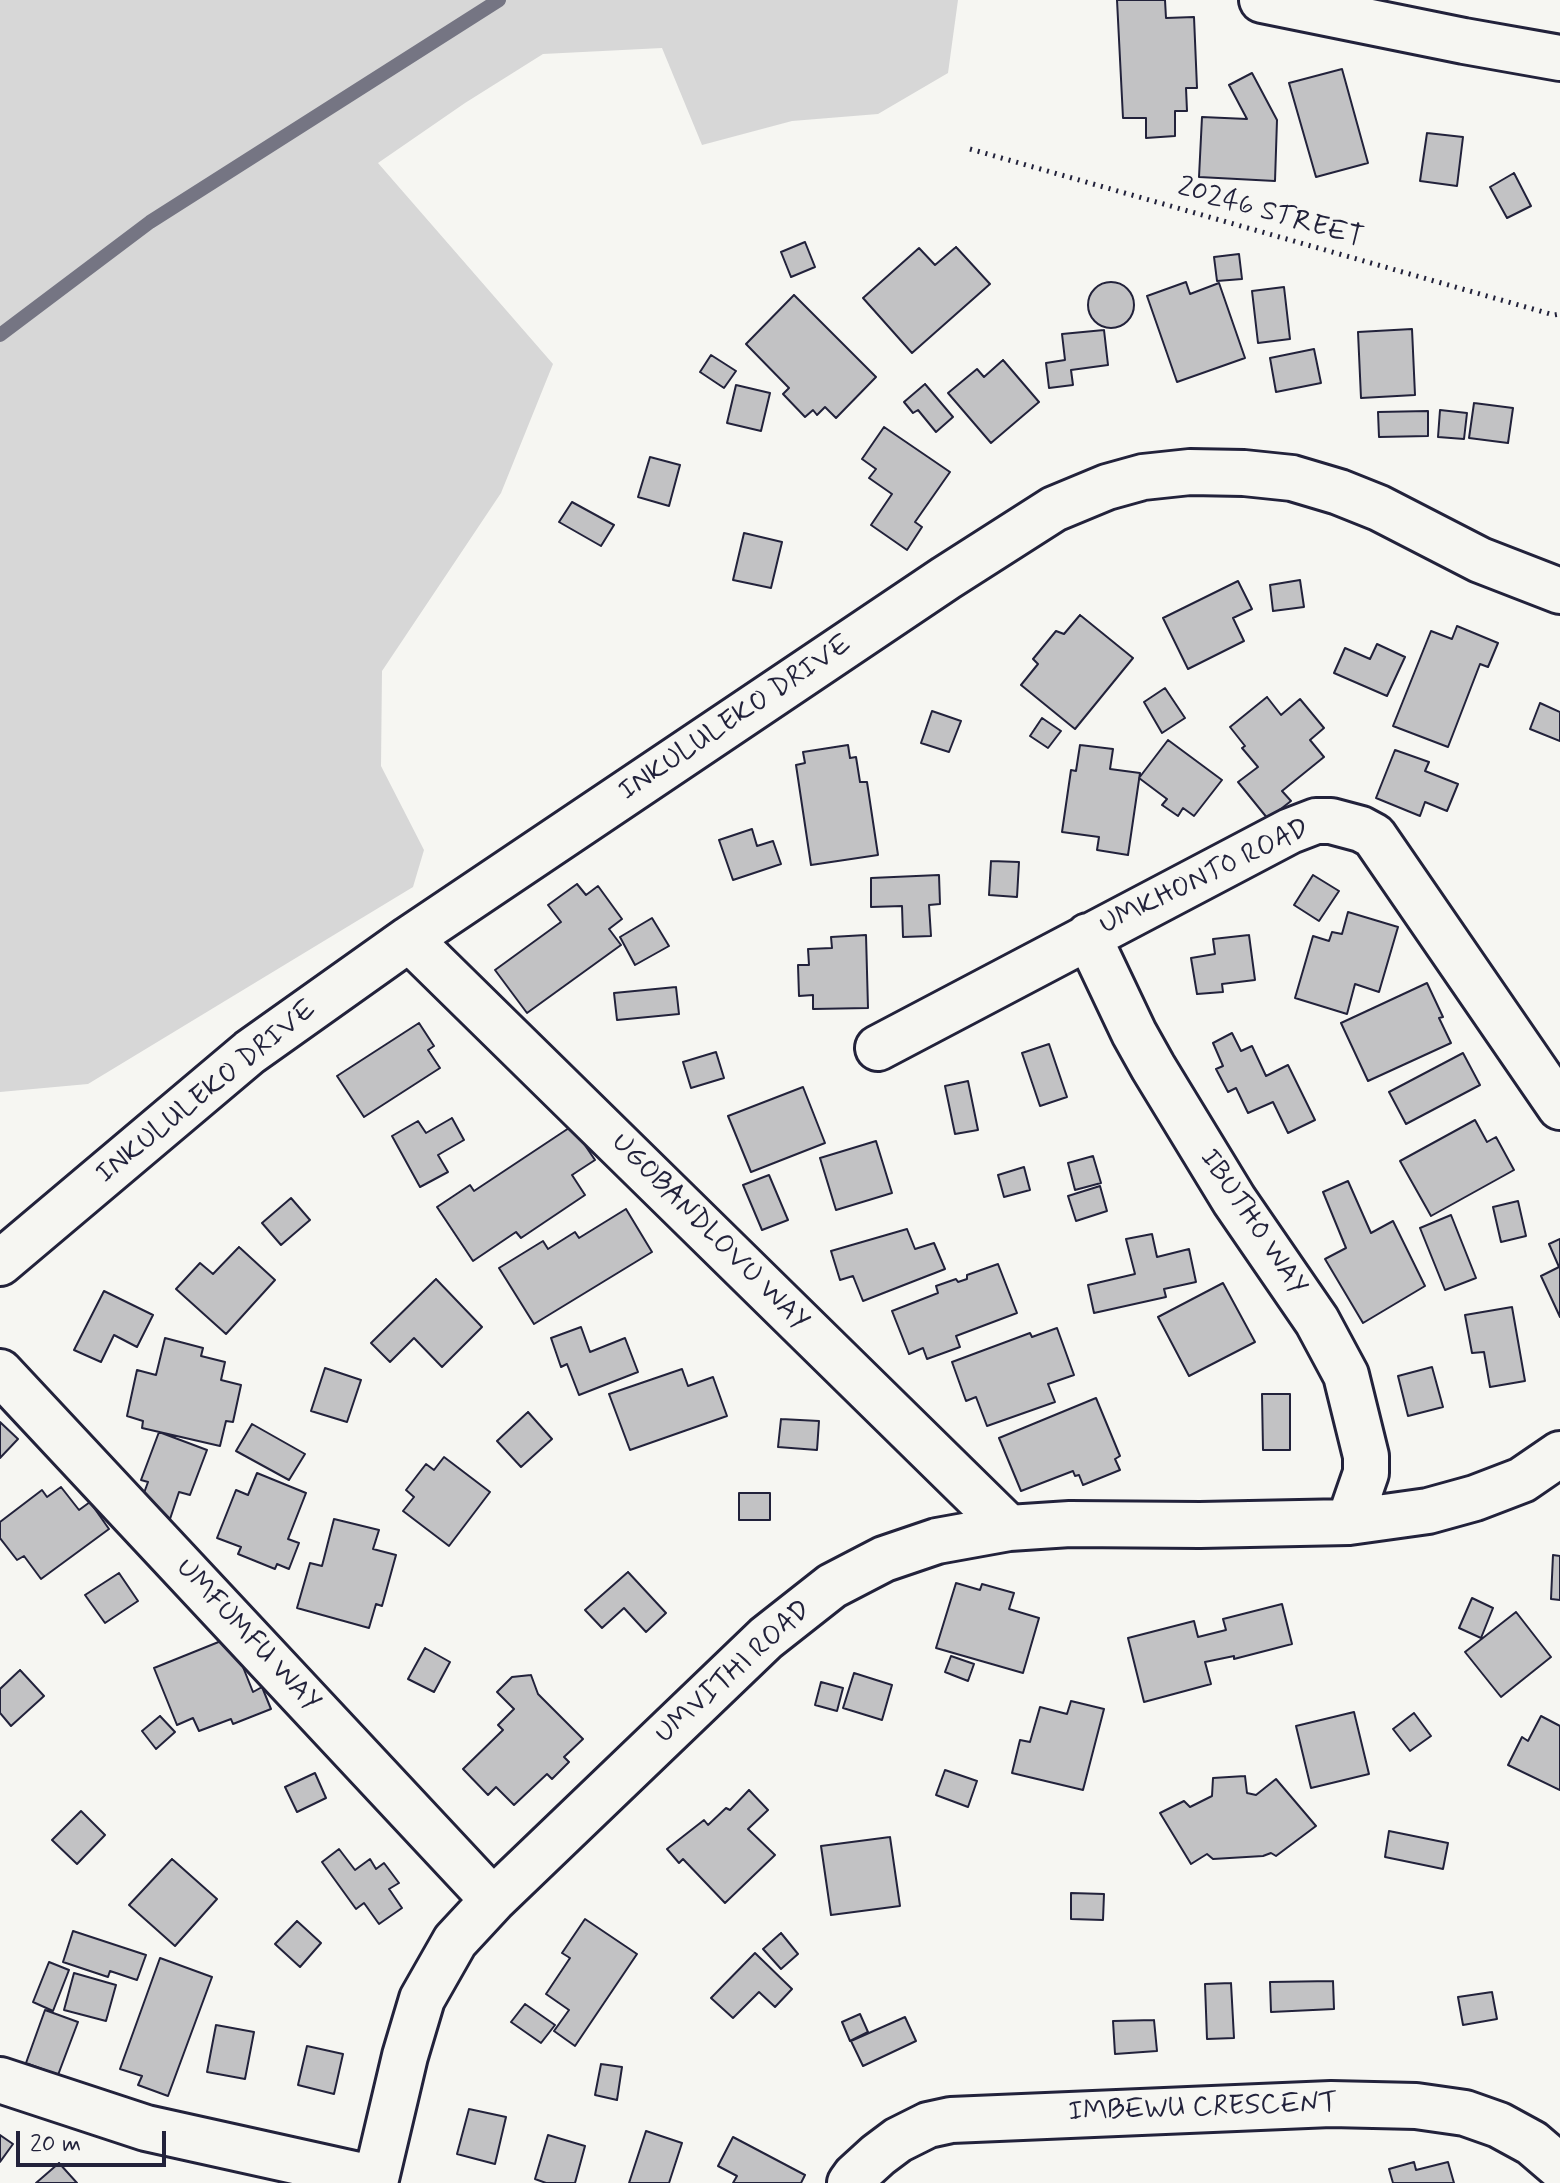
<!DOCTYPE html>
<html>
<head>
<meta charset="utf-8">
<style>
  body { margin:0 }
  #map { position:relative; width:1560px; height:2183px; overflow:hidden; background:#f6f6f2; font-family:Mynerve,sans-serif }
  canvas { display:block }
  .scale { position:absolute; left:16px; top:2131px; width:150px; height:36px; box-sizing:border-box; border:4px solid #22223b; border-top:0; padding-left:10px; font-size:24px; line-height:28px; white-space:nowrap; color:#22223b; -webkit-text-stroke:6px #f6f6f2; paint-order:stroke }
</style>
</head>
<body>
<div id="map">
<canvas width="1560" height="2183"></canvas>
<div class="scale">20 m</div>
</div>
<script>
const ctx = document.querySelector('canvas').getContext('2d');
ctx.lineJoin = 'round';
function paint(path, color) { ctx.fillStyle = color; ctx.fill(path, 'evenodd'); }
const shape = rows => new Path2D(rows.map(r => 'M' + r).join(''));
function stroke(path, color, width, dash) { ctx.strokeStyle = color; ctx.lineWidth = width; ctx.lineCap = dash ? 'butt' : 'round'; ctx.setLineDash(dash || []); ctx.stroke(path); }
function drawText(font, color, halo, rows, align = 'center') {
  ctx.font = font + ' Mynerve,sans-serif'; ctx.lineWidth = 8; ctx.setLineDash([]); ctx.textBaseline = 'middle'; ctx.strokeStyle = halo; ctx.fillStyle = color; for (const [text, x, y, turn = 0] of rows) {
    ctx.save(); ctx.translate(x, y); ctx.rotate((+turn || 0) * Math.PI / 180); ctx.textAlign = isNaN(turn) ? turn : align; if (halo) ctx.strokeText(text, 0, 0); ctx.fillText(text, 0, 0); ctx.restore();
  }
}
const green = shape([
  [0,0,958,0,948,73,878,114,792,121,702,145,662,48,543,54,465,103,378,163,553,364,501,493,382,671,381,766,424,850,413,887,88,1084,0,1092]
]);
const stream = shape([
  [0,335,150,222,499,0]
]);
const building = shape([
  [1117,0,1165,0,1166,18,1194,17,1197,88,1186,88,1187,111,1175,111,1175,136,1146,138,1146,118,1123,118,1117,0],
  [1342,69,1368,163,1316,177,1289,83,1342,69],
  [1252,73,1277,120,1275,181,1199,177,1202,117,1247,119,1229,85,1252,73],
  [1427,133,1463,137,1457,186,1420,181,1427,133],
  [1514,173,1531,206,1507,218,1490,187,1514,173],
  [805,242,815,267,791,277,781,252,805,242],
  [956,247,990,284,912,353,863,298,919,248,935,265,956,247],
  [1239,254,1242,279,1217,281,1214,257,1239,254],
  '1088 305a23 23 0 1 1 46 0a23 23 0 1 1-46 0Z',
  [1186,282,1190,294,1219,283,1245,358,1177,382,1147,296,1186,282],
  [1284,287,1290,339,1258,343,1252,291,1284,287],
  [794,295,876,377,836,418,825,407,817,415,813,410,805,417,783,394,789,388,746,344,794,295],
  [1412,329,1415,395,1361,398,1358,332,1412,329],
  [1104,330,1108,365,1071,370,1073,385,1049,388,1046,363,1065,360,1062,334,1104,330],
  [1314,349,1321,383,1276,392,1270,358,1314,349],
  [711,355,736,371,724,388,700,372,711,355],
  [1003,360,1039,402,991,443,948,393,977,369,984,377,1003,360],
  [925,384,953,417,936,432,918,410,913,413,904,402,925,384],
  [736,385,770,393,761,431,727,423,736,385],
  [1474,403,1513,408,1508,443,1469,438,1474,403],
  [1440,410,1467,413,1464,439,1438,437,1440,410],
  [1428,411,1428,436,1379,437,1378,412,1428,411],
  [884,427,950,472,915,522,922,527,907,550,871,525,892,494,869,478,876,469,862,459,884,427],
  [650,457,680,465,669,506,638,497,650,457],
  [572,502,614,525,601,546,559,522,572,502],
  [744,533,782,542,771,588,733,580,744,533],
  [1300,580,1304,607,1273,611,1270,585,1300,580],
  [1238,581,1252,609,1233,618,1244,641,1188,669,1163,618,1238,581],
  [1080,615,1133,658,1075,729,1021,685,1038,664,1033,659,1056,631,1064,634,1080,615],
  [1457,626,1498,643,1488,667,1480,664,1448,747,1393,726,1431,631,1452,639,1457,626],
  [1377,644,1405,657,1387,696,1334,673,1345,648,1370,659,1377,644],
  [1165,688,1185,718,1162,733,1144,702,1165,688],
  [1267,697,1281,715,1300,699,1324,728,1310,740,1324,757,1282,791,1291,801,1268,819,1238,782,1258,767,1242,748,1245,746,1230,727,1267,697],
  [1540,703,1560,712,1560,741,1530,729,1540,703],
  [932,711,961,721,949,752,921,743,932,711],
  [1042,718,1061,731,1048,748,1030,736,1042,718],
  [1168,740,1222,780,1194,816,1183,808,1178,816,1162,805,1167,799,1139,778,1168,740],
  [848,745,850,758,856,757,860,782,867,782,878,855,811,865,796,765,805,763,803,752,848,745],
  [1080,745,1113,749,1110,769,1140,773,1128,855,1097,850,1099,837,1062,832,1071,770,1076,771,1080,745],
  [1395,750,1429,762,1425,771,1458,784,1447,811,1425,802,1420,816,1376,798,1395,750],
  [752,829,757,846,773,841,781,864,733,880,719,840,752,829],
  [991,861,1019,862,1017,897,989,895,991,861],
  [939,875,940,904,929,905,931,936,903,937,902,906,871,907,871,878,939,875],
  [1313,875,1339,891,1319,921,1294,905,1313,875],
  [577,884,586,895,598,886,622,919,609,929,621,945,527,1013,495,970,561,922,548,905,577,884],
  [1348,912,1398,927,1379,992,1355,984,1347,1014,1295,998,1313,936,1329,941,1332,932,1342,934,1348,912],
  [652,918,669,946,635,965,620,937,652,918],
  [866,935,868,1008,813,1009,813,995,799,996,798,965,809,965,808,949,832,948,831,937,866,935],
  [1249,935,1255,980,1222,984,1223,992,1197,994,1191,958,1215,954,1213,939,1249,935],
  [1427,983,1443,1017,1439,1018,1451,1043,1368,1081,1341,1023,1427,983],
  [676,987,679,1014,617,1020,614,993,676,987],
  [419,1023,434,1046,428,1050,440,1068,364,1117,337,1076,419,1023],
  [1232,1033,1241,1051,1252,1046,1266,1076,1288,1065,1315,1120,1288,1133,1273,1102,1248,1113,1236,1088,1228,1092,1216,1069,1223,1066,1213,1043,1232,1033],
  [1049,1044,1067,1097,1040,1106,1022,1053,1049,1044],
  [716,1052,724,1078,691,1088,683,1062,716,1052],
  [1463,1053,1480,1085,1406,1124,1389,1092,1463,1053],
  [968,1081,978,1130,955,1134,945,1086,968,1081],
  [803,1087,825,1143,751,1172,728,1116,803,1087],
  [452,1118,464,1140,438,1155,448,1172,420,1187,392,1136,418,1121,426,1133,452,1118],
  [1475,1120,1487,1142,1496,1137,1514,1170,1431,1216,1400,1161,1475,1120],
  [572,1126,595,1160,572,1175,585,1195,521,1238,516,1232,473,1261,437,1207,470,1185,474,1191,572,1126],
  [876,1141,892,1193,836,1210,820,1158,876,1141],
  [1093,1156,1101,1183,1075,1190,1068,1163,1093,1156],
  [1024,1167,1030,1190,1004,1197,998,1175,1024,1167],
  [769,1175,788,1220,762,1230,743,1185,769,1175],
  [1348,1181,1371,1233,1393,1221,1425,1286,1363,1323,1325,1259,1346,1248,1323,1192,1348,1181],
  [1100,1186,1107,1211,1076,1221,1068,1196,1100,1186],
  [291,1198,310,1220,281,1245,262,1223,291,1198],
  [1518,1201,1526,1236,1501,1242,1493,1207,1518,1201],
  [626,1209,652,1252,534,1324,499,1268,543,1241,548,1249,575,1232,579,1238,626,1209],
  [1451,1215,1476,1278,1445,1290,1420,1228,1451,1215],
  [907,1229,915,1249,934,1243,945,1269,863,1301,853,1276,840,1280,831,1251,907,1229],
  [1152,1234,1157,1257,1189,1249,1196,1282,1164,1289,1166,1297,1094,1313,1088,1285,1135,1274,1126,1239,1152,1234],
  [1560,1239,1560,1317,1541,1276,1559,1267,1549,1244,1560,1239],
  [239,1247,275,1280,226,1334,176,1289,200,1263,213,1274,239,1247],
  [998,1264,1017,1313,956,1336,960,1347,927,1359,923,1348,909,1354,892,1311,938,1293,936,1286,956,1279,958,1282,967,1279,967,1275,998,1264],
  [436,1279,482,1327,442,1367,414,1338,390,1362,371,1343,436,1279],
  [1223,1283,1255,1342,1189,1376,1158,1317,1223,1283],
  [104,1291,153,1315,137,1347,114,1335,101,1362,74,1350,104,1291],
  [1512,1307,1525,1381,1490,1387,1484,1352,1472,1353,1465,1315,1512,1307],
  [581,1327,590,1352,625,1338,638,1372,579,1395,567,1364,561,1367,551,1338,581,1327],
  [1057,1328,1074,1375,1048,1384,1055,1402,987,1426,976,1397,966,1401,952,1362,1030,1333,1032,1337,1057,1328],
  [165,1338,203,1348,201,1356,225,1362,221,1380,241,1385,233,1422,226,1421,220,1446,142,1428,143,1421,127,1416,137,1370,156,1375,165,1338],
  [1432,1367,1443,1407,1408,1416,1398,1376,1432,1367],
  [325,1368,361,1380,347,1422,311,1411,325,1368],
  [682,1369,688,1386,713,1377,727,1416,630,1450,609,1394,682,1369],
  [1262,1394,1290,1394,1290,1450,1263,1450,1262,1394],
  [1096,1398,1120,1456,1115,1459,1120,1470,1083,1485,1079,1475,1075,1476,1073,1471,1021,1491,999,1438,1096,1398],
  [528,1412,552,1439,521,1467,497,1441,528,1412],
  [781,1419,819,1421,817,1450,778,1447,781,1419],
  [0,1422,18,1439,0,1458,0,1422],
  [252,1424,305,1454,289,1480,236,1451,252,1424],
  [159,1432,207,1450,190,1495,179,1492,170,1519,144,1493,148,1482,141,1480,159,1432],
  [444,1457,490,1492,449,1546,403,1511,414,1497,406,1490,426,1464,434,1470,444,1457],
  [257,1473,306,1493,288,1539,299,1543,289,1569,277,1564,275,1569,238,1554,241,1547,217,1538,236,1490,248,1495,257,1473],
  [61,1487,79,1510,90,1502,109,1529,41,1579,24,1556,17,1560,0,1538,0,1522,42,1490,47,1497,61,1487],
  [739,1493,770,1493,770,1520,739,1520,739,1493],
  [334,1519,379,1530,373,1549,396,1555,382,1606,376,1604,369,1628,297,1608,310,1563,322,1566,334,1519],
  [1553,1555,1560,1556,1560,1600,1551,1599,1553,1555],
  [628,1572,666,1613,646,1632,624,1608,602,1628,585,1610,628,1572],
  [119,1573,138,1601,105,1623,85,1595,119,1573],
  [956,1583,980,1590,982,1584,1014,1593,1009,1609,1039,1618,1023,1673,936,1648,956,1583],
  [1472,1598,1493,1608,1481,1638,1459,1628,1472,1598],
  [1282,1604,1292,1644,1234,1659,1234,1656,1205,1662,1211,1684,1144,1702,1128,1638,1194,1621,1198,1637,1226,1630,1223,1619,1282,1604],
  [1516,1612,1551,1657,1501,1697,1465,1652,1516,1612],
  [231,1637,253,1692,262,1687,271,1709,233,1724,231,1719,199,1731,193,1718,177,1725,154,1668,231,1637],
  [425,1648,450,1662,434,1692,408,1679,425,1648],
  [951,1656,974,1664,968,1681,945,1672,951,1656],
  [20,1670,44,1696,11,1726,0,1713,0,1689,20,1670],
  [854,1673,892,1685,882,1720,843,1708,854,1673],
  [531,1675,538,1694,583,1739,564,1757,569,1762,552,1779,547,1774,514,1805,496,1787,488,1795,463,1769,503,1730,498,1725,514,1709,497,1692,512,1677,531,1675],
  [821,1682,843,1688,837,1711,815,1705,821,1682],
  [1071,1701,1104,1709,1083,1790,1012,1773,1020,1740,1030,1742,1040,1707,1067,1714,1071,1701],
  [1354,1712,1369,1774,1311,1788,1296,1726,1354,1712],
  [1414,1713,1431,1736,1410,1751,1393,1729,1414,1713],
  [160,1716,175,1732,156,1749,142,1731,160,1716],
  [1541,1716,1560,1726,1560,1790,1508,1765,1522,1737,1528,1741,1541,1716],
  [945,1770,977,1781,968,1807,936,1795,945,1770],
  [315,1773,326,1798,297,1812,285,1787,315,1773],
  [1245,1776,1247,1793,1256,1795,1276,1779,1316,1826,1276,1856,1271,1853,1263,1856,1213,1859,1207,1854,1191,1864,1160,1813,1184,1801,1190,1807,1212,1796,1213,1778,1245,1776],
  [749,1790,768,1810,748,1829,775,1855,725,1903,683,1859,679,1863,667,1849,704,1820,708,1825,726,1808,730,1810,749,1790],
  [81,1811,105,1835,77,1864,52,1840,81,1811],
  [1389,1831,1448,1843,1443,1869,1385,1857,1389,1831],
  [890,1837,900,1906,831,1915,821,1846,890,1837],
  [339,1849,355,1870,370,1859,376,1869,384,1863,399,1883,389,1889,402,1908,379,1924,364,1903,356,1909,322,1862,339,1849],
  [172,1859,217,1899,175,1946,129,1905,172,1859],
  [1071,1893,1104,1894,1103,1920,1071,1919,1071,1893],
  [585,1919,637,1954,575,2046,554,2031,569,2010,546,1994,570,1958,562,1953,585,1919],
  [297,1921,321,1943,300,1967,275,1944,297,1921],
  [73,1931,146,1955,137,1980,110,1971,108,1977,63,1962,73,1931],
  [781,1933,798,1954,781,1969,763,1949,781,1933],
  [755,1953,792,1989,775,2007,759,1992,733,2018,711,1998,755,1953],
  [160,1958,212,1977,168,2096,138,2085,142,2076,120,2069,160,1958],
  [49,1962,69,1970,53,2011,33,2002,49,1962],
  [74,1973,116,1985,106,2021,64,2010,74,1973],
  [1333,1981,1334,2009,1271,2012,1270,1982,1333,1981],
  [1231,1983,1234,2038,1207,2039,1205,1984,1231,1983],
  [1492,1992,1497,2019,1463,2025,1458,1997,1492,1992],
  [525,2004,555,2025,541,2043,511,2022,525,2004],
  [45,2010,78,2022,58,2075,26,2063,45,2010],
  [860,2014,868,2032,850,2041,842,2022,860,2014],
  [905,2017,916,2041,863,2066,851,2041,905,2017],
  [1154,2020,1157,2051,1115,2054,1113,2021,1154,2020],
  [216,2025,254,2032,245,2079,207,2072,216,2025],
  [307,2046,343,2054,334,2094,298,2085,307,2046],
  [601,2064,622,2067,617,2100,595,2095,601,2064],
  [469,2109,506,2117,495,2164,457,2154,469,2109],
  [646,2131,682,2143,669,2183,629,2183,646,2131],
  [0,2135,13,2144,0,2162,0,2135],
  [548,2135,585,2146,575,2183,546,2183,535,2179,548,2135],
  [733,2137,805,2175,801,2183,733,2183,737,2176,718,2166,733,2137],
  [1414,2162,1416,2170,1448,2162,1454,2183,1393,2183,1389,2169,1414,2162],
  [59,2163,77,2183,36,2183,59,2163]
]);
const path = shape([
  [970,149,1554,315,1560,314]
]);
const street = shape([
  [1262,0,1464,41,1560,58],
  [1088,936,1134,1033,1153,1067,1234,1200,1317,1321,1346,1375,1366,1456,1366,1473,1349,1522],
  [409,939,1009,1528],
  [878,1048,1290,831,1316,821,1331,821,1361,829,1374,836,1560,1107],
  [0,1263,250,1052,409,939,946,578,1054,509,1107,487,1143,477,1190,472,1244,473,1292,478,1339,492,1379,508,1480,560,1560,591],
  [0,1372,493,1900],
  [0,2080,146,2128,376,2179],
  [375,2183,405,2056,422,1999,455,1941,493,1900,766,1638,832,1586,884,1559,937,1541,1009,1528,1070,1524,1200,1525,1349,1522,1428,1511,1475,1498,1522,1480,1560,1454],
  [850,2183,855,2176,878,2155,898,2140,928,2125,951,2120,1331,2104,1416,2106,1465,2113,1499,2125,1532,2143,1560,2167]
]);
const streetNames = [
  ["20246 STREET",1270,214,16],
  ["INKULULEKO DRIVE",736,719,-34],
  ["UMKHONTO ROAD",1205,878,-26],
  ["INKULULEKO DRIVE",207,1093,-39],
  ["IBUTHO WAY",1252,1223,56],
  ["UGOBANDLOVU WAY",709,1233,45],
  ["UMFUMFU WAY",247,1636,47],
  ["UMVITHI ROAD",734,1673,-42],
  ["IMBEWU CRESCENT",1203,2109,-2]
];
paint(green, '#d7d7d7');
stroke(stream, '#757583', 14);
paint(building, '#c2c2c4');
stroke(building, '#22223b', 2);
stroke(street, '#22223b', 50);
stroke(path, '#22223b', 5, [2, 6]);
stroke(street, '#f6f6f2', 44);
drawText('28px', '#22223b', '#f6f6f2', streetNames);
</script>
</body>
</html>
